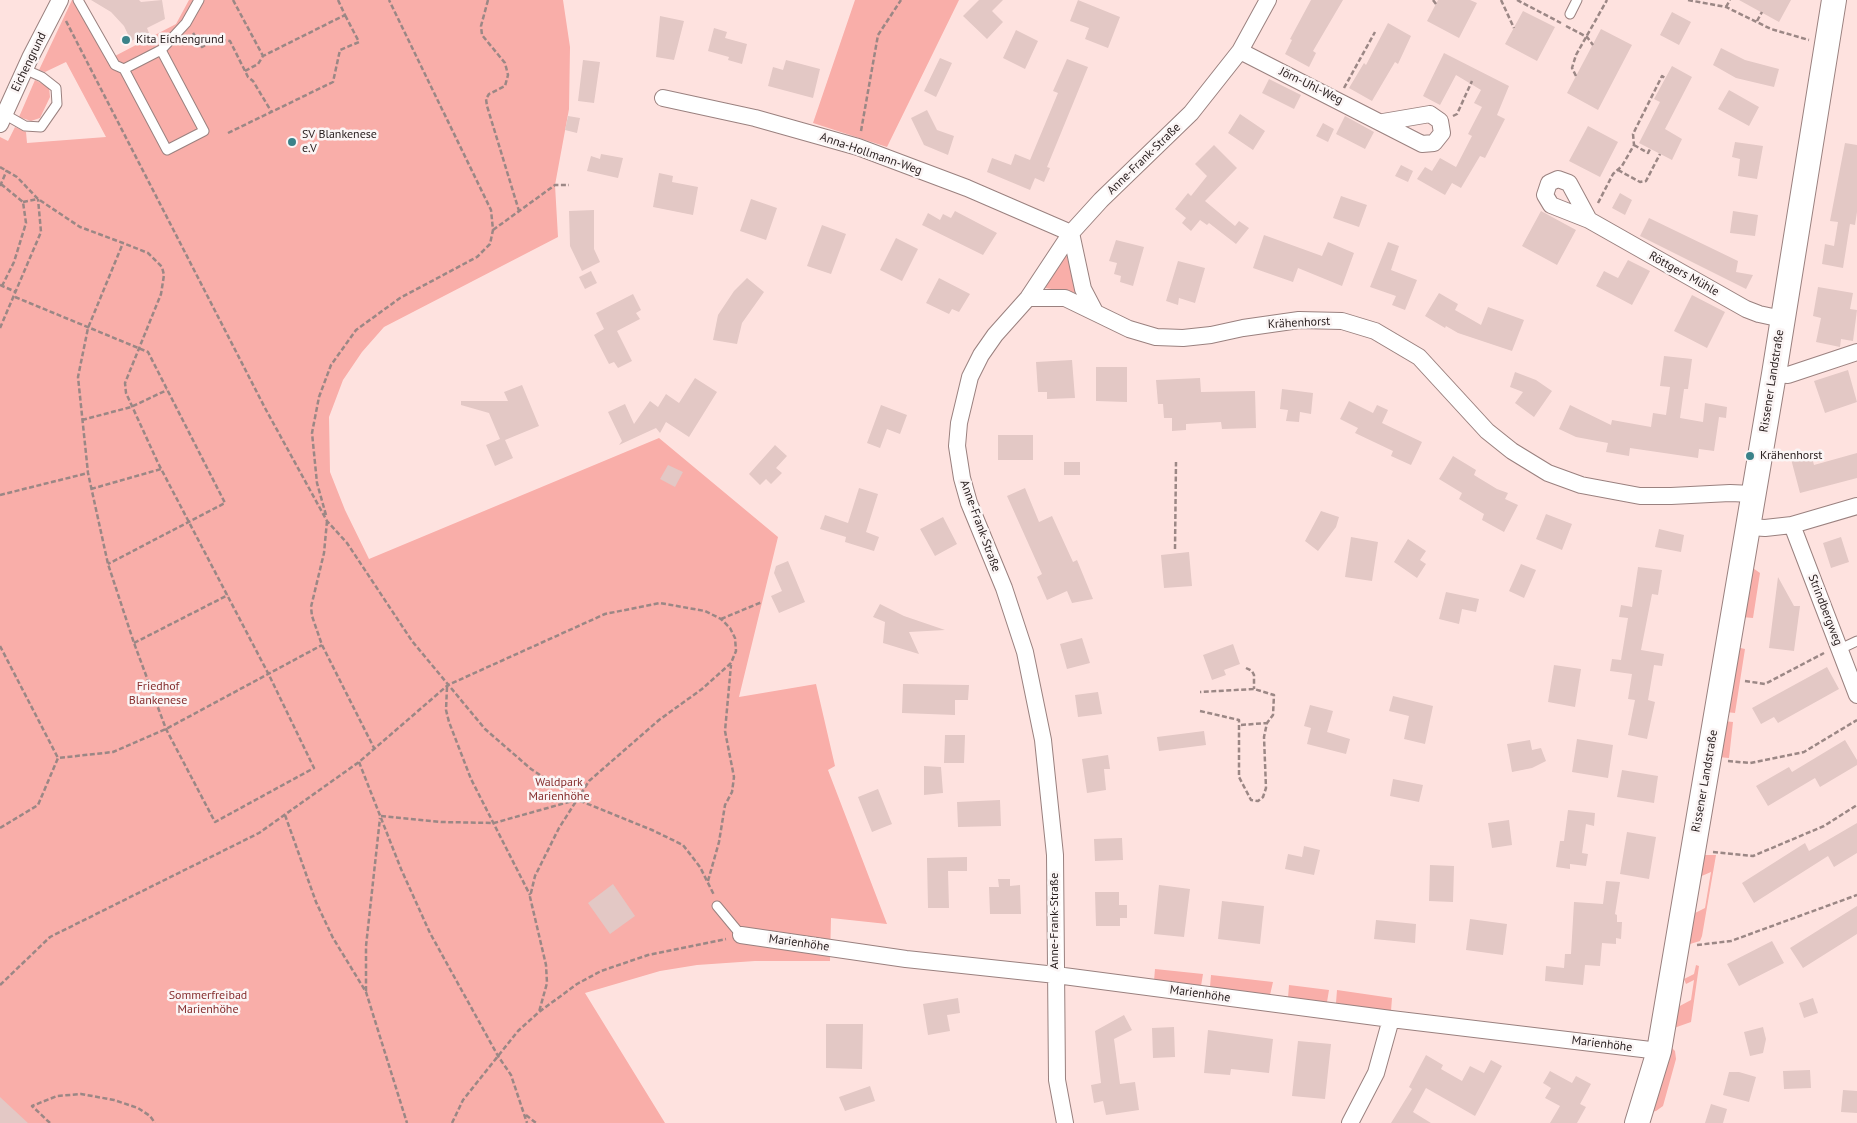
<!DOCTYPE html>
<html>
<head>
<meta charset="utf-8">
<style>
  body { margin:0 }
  canvas { display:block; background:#fee2df }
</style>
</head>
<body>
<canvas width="1857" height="1123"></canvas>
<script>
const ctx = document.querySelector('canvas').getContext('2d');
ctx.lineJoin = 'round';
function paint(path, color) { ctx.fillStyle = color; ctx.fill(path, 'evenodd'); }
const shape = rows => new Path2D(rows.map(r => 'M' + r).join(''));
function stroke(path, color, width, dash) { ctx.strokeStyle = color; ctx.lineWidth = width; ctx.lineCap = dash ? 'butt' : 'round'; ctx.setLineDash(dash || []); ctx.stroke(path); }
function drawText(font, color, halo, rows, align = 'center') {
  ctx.font = font + ' "PT Sans",sans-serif'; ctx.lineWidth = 5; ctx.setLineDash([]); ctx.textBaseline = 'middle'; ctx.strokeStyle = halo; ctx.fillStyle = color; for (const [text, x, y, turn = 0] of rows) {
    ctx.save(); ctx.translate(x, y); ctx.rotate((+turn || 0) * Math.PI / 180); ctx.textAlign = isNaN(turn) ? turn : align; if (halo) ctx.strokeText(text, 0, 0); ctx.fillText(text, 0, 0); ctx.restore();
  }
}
const green = shape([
  [72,0,84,0,115,56,176,24,189,0,563,0,570,47,569,109,555,185,558,237,384,327,362,352,343,380,329,417,330,472,345,510,369,559,659,438,778,537,739,697,816,684,835,766,828,770,887,924,831,918,830,961,755,961,697,965,660,971,585,993,665,1123,0,1123,0,137,8,141,15,127,26,132,27,143,106,137,66,62,45,72,39,70],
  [855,0,959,0,887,147,813,123],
  [35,80,49,87,50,97,40,118,31,121,19,117],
  [1066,254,1078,293,1045,288],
  [1750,566,1760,573,1753,618,1742,617],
  [1736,647,1745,649,1735,713,1726,712],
  [1723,721,1733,722,1729,758,1718,757],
  [1702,855,1716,855,1702,936,1700,941,1690,944,1686,941,1691,915,1705,908,1711,872,1697,878],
  [1696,965,1699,966,1691,1022,1674,1028,1676,1008,1691,1000,1694,980,1686,984,1684,979,1694,974],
  [1155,969,1203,974,1201,986,1154,981],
  [1211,975,1273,982,1270,995,1210,987],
  [1289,985,1329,990,1327,1002,1288,998],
  [1337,990,1392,998,1391,1011,1336,1003],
  [1670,1046,1675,1051,1676,1059,1663,1106,1656,1111,1651,1112]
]);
const building = shape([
  [91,0,139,0,141,2,162,0,165,19,147,28,149,33,131,41,124,26,111,12],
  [979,0,1003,0,992,11,1003,22,987,39,963,16],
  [1078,0,1120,17,1108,48,1085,39,1089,28,1070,21],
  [1311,0,1343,0,1313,51,1316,53,1309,67,1285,54,1292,40,1290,39],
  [1438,0,1470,0,1477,3,1459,38,1427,21],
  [1739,0,1791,0,1779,22],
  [1523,11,1555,27,1537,61,1505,44],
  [1672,12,1691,22,1679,45,1660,35],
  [660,16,684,21,674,60,656,57],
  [1388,23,1411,36,1398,64,1395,62,1372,101,1349,88,1364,63,1366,65],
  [714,28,727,32,725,38,747,44,742,64,728,60,729,57,708,51],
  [1601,29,1632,45,1598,110,1567,93],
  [1016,30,1038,41,1025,69,1003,58],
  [1721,48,1745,60,1779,69,1774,87,1736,78,1713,65],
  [1444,53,1509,86,1497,115,1505,119,1485,158,1480,156,1461,188,1452,183,1445,195,1417,179,1425,167,1432,171,1440,158,1456,167,1472,136,1468,134,1482,107,1474,103,1481,90,1456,75,1440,105,1423,96],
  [940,58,952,63,936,97,924,91],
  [1067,59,1088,67,1047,167,1050,168,1044,182,1035,178,1030,190,987,172,992,158,1011,165,1015,154,1030,160,1058,93,1053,91],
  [583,60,600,62,594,103,578,101],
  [786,60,820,69,813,98,768,86,773,67,783,70],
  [1672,66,1692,77,1665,129,1682,139,1672,160,1639,143,1660,102,1654,99],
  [1269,79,1301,95,1294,109,1262,93],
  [1729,90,1759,107,1749,126,1718,109],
  [927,110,937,130,954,136,948,155,924,145,911,118],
  [1240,114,1265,131,1253,150,1228,133],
  [568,116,580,118,577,133,565,130],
  [1345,116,1374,132,1365,149,1336,134],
  [1323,123,1334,129,1328,142,1316,136],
  [1588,126,1618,142,1600,177,1569,161],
  [1735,142,1763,146,1757,179,1738,176,1740,159,1732,157],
  [1845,143,1857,145,1857,212,1855,225,1850,224,1843,268,1822,264,1825,244,1834,246,1838,222,1830,221],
  [1214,145,1237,168,1205,201,1235,226,1239,221,1249,228,1236,244,1209,223,1207,225,1200,220,1191,231,1182,223,1186,218,1175,209,1188,193,1191,196,1207,176,1195,164],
  [601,154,623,158,618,178,587,171,591,156,600,159],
  [1401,165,1413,171,1408,182,1395,176],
  [659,173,673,176,672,182,698,187,693,215,653,207],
  [1620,193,1632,200,1625,215,1612,208],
  [1341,196,1367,205,1359,227,1333,218],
  [751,199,777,208,766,240,740,231],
  [594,210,594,249,600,262,582,271,570,246,569,211],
  [955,211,997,233,983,255,922,225,928,213,940,220,943,214,951,218],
  [1541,211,1576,230,1557,265,1522,246],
  [1733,211,1758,215,1755,236,1730,233],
  [1649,218,1738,261,1736,272,1753,275,1746,289,1640,236],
  [822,225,846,234,831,274,807,266],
  [1264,235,1322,256,1328,242,1354,253,1342,286,1298,268,1293,282,1253,268],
  [896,238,918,249,902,281,880,270],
  [1116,240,1144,247,1133,286,1120,282,1121,276,1114,274,1117,263,1109,261],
  [1388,242,1399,246,1391,270,1417,280,1405,310,1392,305,1396,296,1370,287],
  [1628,260,1650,271,1632,305,1596,286,1604,271,1618,278],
  [1178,261,1205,268,1195,303,1179,298,1178,305,1166,301],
  [591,271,597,283,585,289,579,277],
  [747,278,764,292,742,323,737,344,713,340,718,315,734,291],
  [939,278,970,294,959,312,952,309,949,314,926,303],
  [1818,287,1853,293,1850,309,1857,310,1853,341,1841,339,1840,347,1816,342,1821,318,1813,316],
  [1439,293,1458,304,1455,310,1481,325,1488,307,1524,320,1512,351,1458,333,1446,326,1445,328,1425,316],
  [633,294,641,310,636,313,640,319,617,331,632,361,618,368,614,362,609,364,594,335,604,329,596,313],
  [1692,295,1725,312,1707,348,1674,331],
  [1664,356,1692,359,1688,389,1684,389,1680,418,1703,422,1705,403,1727,407,1726,418,1719,417,1714,451,1699,449,1698,458,1630,448,1629,456,1606,452,1608,443,1576,437,1559,429,1570,405,1611,425,1612,420,1651,427,1653,413,1666,415,1670,387,1660,386],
  [1072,360,1075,398,1047,399,1047,392,1038,392,1036,362],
  [1096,367,1127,367,1127,402,1096,401],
  [1848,370,1857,402,1825,413,1814,381],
  [1515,372,1536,380,1552,391,1534,417,1515,403,1523,392,1510,387],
  [695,378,717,392,689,437,666,422,660,433,656,428,619,445,622,441,608,412,625,404,634,424,650,401,658,407,666,394,679,403],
  [1200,378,1201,392,1255,391,1256,428,1222,429,1221,422,1186,424,1186,430,1172,431,1172,418,1164,418,1163,404,1158,404,1156,380],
  [522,385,539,426,505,440,513,458,495,466,486,445,500,439,489,413,461,405,461,401,508,401,504,392],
  [1282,389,1313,393,1311,414,1300,412,1299,422,1286,421,1288,410,1280,409],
  [1349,401,1373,413,1377,405,1388,410,1382,423,1422,442,1411,465,1391,456,1393,451,1355,433,1358,428,1340,419],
  [881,405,907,415,900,434,887,429,880,448,867,443],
  [998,435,1033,435,1033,460,998,460],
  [775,445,787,456,776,468,782,473,771,484,766,479,760,485,749,474],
  [1857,453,1857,478,1800,493,1791,459,1811,454,1814,465],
  [1453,456,1476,470,1474,475,1497,489,1508,493,1505,499,1518,505,1504,532,1482,520,1484,514,1459,499,1462,493,1439,479],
  [1064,462,1080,462,1080,475,1064,475],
  [668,465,683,472,675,487,660,479],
  [859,488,878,494,866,532,879,537,874,551,845,542,846,537,820,529,825,515,848,523],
  [1025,488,1039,522,1052,516,1073,562,1077,560,1093,599,1072,603,1067,591,1047,600,1037,577,1042,574,1007,496],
  [1321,511,1339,517,1336,527,1318,551,1305,541],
  [1546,514,1572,524,1562,550,1536,539],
  [943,517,957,544,935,556,920,529],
  [1659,529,1684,535,1681,552,1655,547],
  [1351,537,1378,542,1372,581,1345,577],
  [1841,537,1849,562,1831,568,1823,543],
  [1408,539,1426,551,1420,560,1426,564,1417,578,1394,562],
  [1189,552,1192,586,1164,588,1161,555],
  [788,561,805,602,779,613,771,596,782,591,774,573,776,566],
  [1521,564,1536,570,1524,598,1509,591],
  [1638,567,1662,570,1658,595,1652,594,1641,650,1664,654,1662,666,1654,665,1648,700,1655,702,1647,739,1628,735,1635,700,1628,699,1632,674,1610,671,1612,659,1621,660,1628,618,1619,617,1621,605,1632,607],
  [1778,577,1794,606,1800,606,1794,651,1769,648],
  [1446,592,1479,599,1476,612,1462,609,1459,624,1439,619],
  [880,604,904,616,945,630,909,632,919,654,883,643,885,622,873,617],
  [1082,638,1090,663,1067,669,1060,644],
  [1233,644,1240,664,1224,670,1226,675,1212,680,1203,655],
  [1554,665,1581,669,1575,707,1548,702],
  [1827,667,1839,689,1778,723,1774,717,1761,724,1752,708],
  [903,684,969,685,968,700,955,700,955,715,902,713],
  [1098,692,1102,714,1078,717,1075,695],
  [1393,696,1433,706,1425,744,1404,739,1409,716,1389,711],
  [1310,705,1333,711,1327,732,1350,739,1346,754,1307,744,1311,728,1304,726],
  [1204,731,1206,745,1159,751,1157,737],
  [945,735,965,735,964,763,944,763],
  [1577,739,1613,745,1608,778,1572,772],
  [1530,740,1532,750,1541,748,1546,761,1532,768,1512,772,1507,744],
  [1845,740,1857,760,1857,765,1820,787,1815,778,1768,806,1756,786,1789,767,1792,772],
  [1108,755,1110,769,1104,769,1106,790,1087,793,1082,759],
  [924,766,941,767,943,793,924,795],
  [1622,770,1658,776,1654,803,1617,797],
  [1393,779,1423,785,1419,802,1390,796],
  [878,789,892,824,872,832,858,797],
  [1000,800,1001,826,958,827,957,802],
  [1568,810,1595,813,1594,826,1586,824,1582,853,1588,854,1586,866,1570,864,1570,869,1556,867,1560,841,1564,841],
  [1509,820,1512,845,1492,848,1488,823],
  [1857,823,1857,853,1834,867,1828,856,1754,903,1742,883,1805,843,1809,851],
  [1627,832,1656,837,1649,879,1620,874],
  [1122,838,1123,860,1095,861,1094,839],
  [1304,846,1320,850,1314,875,1285,869,1288,854,1302,857],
  [967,857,967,871,948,871,949,908,928,908,927,858],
  [1430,865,1454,866,1453,902,1429,901],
  [998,879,1010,879,1010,886,1020,885,1021,914,990,914,989,887,999,887],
  [1606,881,1620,882,1615,914,1617,915,1617,922,1622,922,1621,939,1616,938,1616,944,1602,943,1600,966,1585,965,1583,985,1545,981,1546,966,1564,968,1565,954,1571,954,1574,902,1603,904],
  [613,884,635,916,610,934,588,903],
  [1159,885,1190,889,1184,937,1154,934],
  [1095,892,1119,892,1119,905,1127,905,1127,918,1120,918,1120,926,1096,926],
  [1222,901,1264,906,1260,944,1218,939],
  [1857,906,1857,934,1803,968,1790,948],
  [1470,919,1507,924,1503,955,1466,950],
  [1376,920,1416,924,1415,943,1374,939],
  [1772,941,1784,963,1739,986,1727,964],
  [958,998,960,1013,947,1015,950,1031,928,1035,923,1004],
  [1813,998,1818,1013,1804,1018,1799,1003],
  [1124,1015,1132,1030,1114,1039,1120,1084,1135,1082,1139,1110,1106,1115,1103,1101,1094,1103,1091,1085,1101,1083,1095,1031],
  [826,1024,863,1024,862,1069,826,1068],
  [1174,1027,1175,1057,1153,1058,1152,1028],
  [1763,1027,1766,1039,1763,1053,1750,1056,1744,1032],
  [1208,1030,1273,1039,1269,1073,1231,1069,1230,1075,1204,1073],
  [1298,1041,1331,1044,1325,1099,1292,1096],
  [1426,1055,1443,1065,1441,1069,1462,1081,1470,1066,1484,1073,1491,1060,1502,1066,1475,1116,1426,1088,1413,1112,1431,1123,1391,1123,1412,1089,1409,1087],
  [1810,1070,1811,1088,1784,1089,1783,1071],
  [1550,1071,1572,1083,1576,1076,1591,1084,1580,1104,1586,1107,1577,1123,1550,1123,1560,1106,1545,1098,1551,1088,1543,1083],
  [1729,1072,1739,1072,1756,1077,1749,1102,1723,1095],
  [870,1086,875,1101,845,1111,839,1097],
  [1843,1090,1857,1091,1857,1113,1841,1112],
  [0,1097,28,1123,0,1123],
  [1711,1104,1727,1109,1723,1123,1705,1123]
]);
const path = shape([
  [233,0,263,56],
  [488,0,481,26,482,35,505,63,508,75,505,86,489,94,486,99,487,106,519,211],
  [1433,0,1436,4],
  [1501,0,1514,28],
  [1517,0,1561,23],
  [1688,0,1726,7,1771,29,1809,40],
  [1726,7,1730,0],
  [66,21,265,408,327,521,347,543,412,641,485,729,531,769,578,800,652,830,683,845,700,867,714,895],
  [1757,21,1762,12],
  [1566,26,1587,37,1593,45],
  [193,33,202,47,218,39,230,41,248,77,253,81,271,111],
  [245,71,258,64,263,56,345,15,338,0],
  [1576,76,1572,68,1576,55,1607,0],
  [1344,88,1375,32],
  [1453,116,1457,114,1472,81],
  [861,131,878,35,901,0],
  [228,133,333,82,340,50,359,42,345,15],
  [1634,145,1648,153,1650,149],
  [0,167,17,177,38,199,80,227,123,243,148,253,162,267,164,275,161,294,125,383,126,393,158,463,269,675,314,768,215,822,166,729,134,643,108,564,88,473,78,377,88,328,123,243],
  [1618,170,1640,182,1646,181,1660,154],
  [1,184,23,202,26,223,14,262,2,286],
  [0,186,7,170],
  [23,202,38,199],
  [1598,203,1613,174,1622,166,1634,145,1633,134,1662,76,1665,78],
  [493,230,555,185,569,185],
  [0,285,16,292],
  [15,297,148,352,225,503,108,564],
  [0,328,41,232,38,199],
  [82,420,131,407,167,390],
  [91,489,161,469],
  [0,495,88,473],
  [326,515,317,483,312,433,319,397,331,365,356,330,400,298,477,257,490,244,493,230,491,210,389,0],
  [327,521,324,553,311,607,312,616,322,645,374,748],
  [1175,549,1176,462],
  [721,619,762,602],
  [134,643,228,595],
  [0,646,58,758],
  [1246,668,1252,671,1254,675,1254,689],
  [1745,681,1765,684,1824,653],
  [447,687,446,710,449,722,471,779,530,895],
  [1200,711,1239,720,1239,777,1251,800,1258,801,1263,797,1266,788,1264,737,1267,723,1273,715,1274,695,1254,689,1200,692],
  [1241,725,1267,723],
  [1728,761,1750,763,1804,752,1857,720],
  [359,762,401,869,430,933,498,1056,511,1075,527,1123],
  [285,815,316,902,333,938,366,992,407,1123],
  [381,816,441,822,494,823,576,800],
  [0,828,38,805,58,758,113,752,166,729,322,645],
  [1713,852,1753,856,1824,826,1857,805],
  [708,881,719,842,725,805,732,792,734,777,725,731,731,665],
  [1697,945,1731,941,1857,895],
  [0,985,50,937,259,833,359,762,448,685,605,614,660,603,705,611,721,619,730,628,735,638,736,651,731,663,702,689,659,720,589,781,559,828,535,876,530,897,546,965,547,983,539,1012],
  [366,991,366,946,380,818],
  [526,1115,536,1123],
  [50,1123,32,1106,57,1096,81,1094,114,1100,138,1108,150,1116,155,1123],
  [452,1123,463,1100,518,1031,539,1012,577,984,601,971,648,955,726,939]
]);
const lane = shape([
  [78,0,115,65,124,69,167,150,204,131,161,50,124,69],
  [1570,14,1577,0],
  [161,50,186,23,199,0],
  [4,114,25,126,41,127,57,104,56,88,42,77,24,69],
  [1840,649,1857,641],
  [717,906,741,935]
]);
const street = shape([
  [1240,51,1422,144,1434,143,1442,133,1440,121,1430,114,1383,122],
  [663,98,755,118,858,147,967,188,1071,233],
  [0,124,30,58,60,0],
  [1589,220,1569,183,1558,179,1549,183,1545,195,1551,205,1589,220,1746,309,1759,314,1782,319],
  [1071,233,1083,289,1094,310],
  [1028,298,1065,298,1129,329,1156,337,1183,338,1211,335,1243,328,1299,320,1342,321,1375,331,1419,357,1487,431,1512,451,1548,473,1581,485,1640,496,1671,496,1730,493,1753,494],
  [1774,374,1788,375,1857,352],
  [1792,525,1857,695],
  [1749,527,1765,528,1792,525,1857,506],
  [741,935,906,959,1056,975,1391,1019,1659,1051],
  [1065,1123,1057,1080,1055,855,1043,740,1025,652,1004,588,969,503,962,478,957,446,959,423,970,377,981,355,995,335,1028,298,1071,233,1101,200,1191,113,1240,51,1268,0],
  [1350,1123,1376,1073,1391,1019]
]);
const secondary = shape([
  [1637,1123,1659,1051,1774,374,1834,0]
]);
const markers = [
  [126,40,5,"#3a8289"],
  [292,142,5,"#3a8289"],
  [1750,456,5,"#3a8289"]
];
const poiNames = [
  ["Kita Eichengrund",136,40],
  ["SV Blankenese",302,135],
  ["e.V",302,149],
  ["Krähenhorst",1760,456]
];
const streetNames = [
  ["Eichengrund",29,62,-64],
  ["Jörn-Uhl-Weg",1311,86,26],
  ["Anna-Hollmann-Weg",871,154,19],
  ["Anne-Frank-Straße",1144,159,-44],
  ["Röttgers Mühle",1684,274,29],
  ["Krähenhorst",1299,323,-3],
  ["Rissener Landstraße",1772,381,-81],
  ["Anne-Frank-Straße",980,526,70],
  ["Strindbergweg",1825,610,69],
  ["Rissener Landstraße",1705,781,-80],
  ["Anne-Frank-Straße",1055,921,-90],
  ["Marienhöhe",799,943,8],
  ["Marienhöhe",1200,994,8],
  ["Marienhöhe",1602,1044,7]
];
const parkNames = [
  ["Friedhof",158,687],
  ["Blankenese",158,701],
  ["Waldpark",559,783],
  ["Marienhöhe",559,797],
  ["Sommerfreibad",208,996],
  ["Marienhöhe",208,1010]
];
paint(green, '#f9aea9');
paint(building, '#e3c8c5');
stroke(lane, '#9a817f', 11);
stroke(street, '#9a817f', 18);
stroke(secondary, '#9a817f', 26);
stroke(path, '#9b8785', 2.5, [5, 2.5]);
stroke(lane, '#fff', 9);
stroke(street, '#fff', 16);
stroke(secondary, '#fff', 24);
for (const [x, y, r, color] of markers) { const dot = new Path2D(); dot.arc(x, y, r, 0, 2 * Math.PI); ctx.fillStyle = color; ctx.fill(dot); stroke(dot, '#fbf5f5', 2); }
drawText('12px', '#271d1d', '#fbf5f5', poiNames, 'left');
drawText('12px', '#271d1d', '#fbf5f5', streetNames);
drawText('12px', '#862f2f', '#fbf5f5', parkNames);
</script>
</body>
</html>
